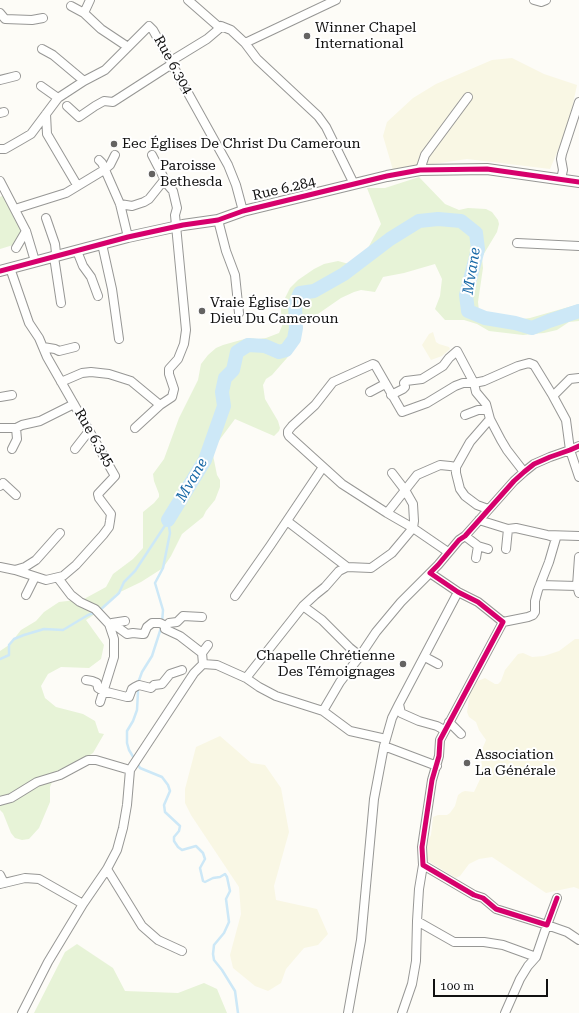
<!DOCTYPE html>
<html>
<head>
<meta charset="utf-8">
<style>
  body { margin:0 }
  #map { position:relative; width:579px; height:1013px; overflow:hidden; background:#fdfcf7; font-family:"Roboto Serif",serif }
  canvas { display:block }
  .scale { position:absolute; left:433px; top:979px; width:115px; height:18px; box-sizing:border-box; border:2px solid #111; border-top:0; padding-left:5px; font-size:12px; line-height:14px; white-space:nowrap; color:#111; -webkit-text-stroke:3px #fff; paint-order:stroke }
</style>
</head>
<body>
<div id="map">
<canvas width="579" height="1013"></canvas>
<div class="scale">100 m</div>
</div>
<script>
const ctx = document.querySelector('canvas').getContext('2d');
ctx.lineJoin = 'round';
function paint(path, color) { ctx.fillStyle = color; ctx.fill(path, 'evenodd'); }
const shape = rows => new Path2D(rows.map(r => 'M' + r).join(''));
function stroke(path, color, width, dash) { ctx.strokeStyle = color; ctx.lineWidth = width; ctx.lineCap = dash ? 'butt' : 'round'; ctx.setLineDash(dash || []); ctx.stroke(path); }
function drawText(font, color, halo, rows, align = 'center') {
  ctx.font = font + ' "Roboto Serif",serif'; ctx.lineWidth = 4; ctx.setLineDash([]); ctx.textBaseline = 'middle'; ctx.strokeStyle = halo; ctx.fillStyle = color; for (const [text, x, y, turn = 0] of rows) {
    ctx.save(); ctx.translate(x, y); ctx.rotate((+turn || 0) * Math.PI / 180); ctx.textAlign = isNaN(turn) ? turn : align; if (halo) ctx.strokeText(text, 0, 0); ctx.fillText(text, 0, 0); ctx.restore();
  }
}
const farmland = shape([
  [512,58,544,74,577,85,568,127,550,169,467,159,393,170,383,136,387,122,413,98,436,84,492,60],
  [433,332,436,342,439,344,449,347,450,349,442,356,431,360,422,345,429,334],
  [575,639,579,639,579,889,574,887,546,893,492,857,479,859,469,864,460,876,456,878,428,861,423,851,431,835,433,817,438,815,447,815,450,813,455,806,458,795,462,792,465,791,474,792,482,775,481,752,486,740,479,730,476,722,469,717,467,712,470,693,473,683,485,678,495,684,498,684,501,681,505,670,518,654,523,653,532,657,544,656,559,651],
  [220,736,251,763,265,765,281,788,289,832,274,886,276,900,317,909,328,934,318,945,304,948,286,969,281,983,268,991,255,986,233,968,230,955,241,914,239,887,191,815,185,803,185,789,196,747]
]);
const green = shape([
  [419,177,445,204,459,210,468,208,486,209,492,212,498,220,499,224,497,232,482,257,483,268,478,302,479,311,484,313,499,314,522,319,530,318,579,304,579,321,569,322,557,330,544,333,523,335,489,331,477,324,464,320,445,320,435,309,440,296,442,279,435,264,404,273,383,277,375,292,361,290,354,292,341,298,302,325,294,350,272,375,266,379,263,385,265,399,278,421,280,428,279,431,274,436,235,419,212,450,217,475,220,480,220,487,215,500,206,511,203,517,182,534,171,556,163,568,141,582,116,594,101,610,86,620,104,645,101,659,89,668,61,667,48,674,41,686,45,698,56,707,83,714,95,721,99,733,104,734,93,753,74,765,60,769,55,775,50,787,50,802,39,828,29,839,22,840,15,838,11,833,3,813,0,810,0,651,9,645,21,630,36,621,44,612,59,602,84,599,106,587,113,574,133,559,143,548,143,512,154,503,159,497,159,494,154,481,153,474,164,459,179,418,198,380,201,364,208,355,216,348,223,345,248,338,258,339,266,338,279,333,282,326,281,311,282,304,290,288,298,280,314,269,324,264,338,261,349,264,355,261,368,248,381,224,367,188,385,188],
  [4,195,23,231,23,242,0,249,0,197],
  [77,944,113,968,125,991,178,993,204,983,217,989,227,1013,34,1013,65,952]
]);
const stream = shape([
  [162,623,163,610,155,583,163,568,170,533,168,520],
  [0,659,9,655,9,645,14,639,24,635,44,629,63,630,88,615,99,611,119,593,124,582,135,571,168,521],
  [138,683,142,672,152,656,161,628],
  [137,688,138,692,137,710,133,721,127,731,127,743,129,750,140,768,162,777,168,785,170,791,164,805,165,812,180,826,179,831,174,837,174,841,178,847,182,850,196,846,203,853,205,859,200,868,203,881,205,882,213,878,220,877,225,874,227,877,230,891,226,899,229,922,224,933,214,945,213,954,214,960,222,970,235,991,238,1013]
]);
const river = shape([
  [168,520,205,460,224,406,222,392,225,378,233,370,237,352,248,345,265,346,279,352,286,350,294,339,296,328,295,304,300,293,314,291,344,274,390,239,419,221,438,219,461,221,476,233,478,249,466,295,468,311,485,318,515,323,532,328,549,321,579,311]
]);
const minor = shape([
  [188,0,220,28,221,26,231,30,245,43,257,59,318,116,326,127,354,184],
  [534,0,541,2,546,0],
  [71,6,84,13,101,29,128,47],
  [0,13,5,19,32,20,43,18],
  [84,13,90,0],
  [245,43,336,0],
  [42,49,53,55,84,81],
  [171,61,207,39,220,28],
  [0,80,16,76],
  [41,86,58,98,84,81,105,70,149,26,153,30,228,165,236,185,243,211],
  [67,106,79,117,95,106,104,101,113,102,172,64],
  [0,113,4,112],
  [46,114,47,134,77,185],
  [0,149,5,149,19,141,31,134,58,98],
  [99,160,102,163,120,204,128,237],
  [420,170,425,155,468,97],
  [561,179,563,170,561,159,562,154,579,102],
  [0,181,26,231,35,261],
  [120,204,132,206,144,202,149,199,165,179],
  [15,209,66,193,104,170,110,165,115,155],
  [46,218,55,244,56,253,54,257,61,303],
  [218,220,226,251,235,275,239,313],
  [517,243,579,246],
  [102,244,112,289,119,339],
  [16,248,26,231],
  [77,251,83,266,91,277,98,296],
  [43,347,55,349,59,351,75,347],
  [579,378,570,379,553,396,566,420,570,450,579,477],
  [61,382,82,373,91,372,109,374,131,381,160,405],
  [370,392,385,384],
  [391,395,403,389,405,387,404,383,406,381,422,379,443,366,449,358,457,351,474,383,484,381,518,366,529,363,534,365,553,396],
  [0,397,12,395],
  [465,415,478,410,487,410],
  [0,428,16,428,17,439,12,449],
  [16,428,22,425,40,421,74,404],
  [135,428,160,405,172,397,174,389,169,374,169,369,178,359,184,344,186,330,175,215,177,208,173,191,167,184,152,155],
  [75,449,89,431],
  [392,473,405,490,413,504,414,521,413,528,448,552],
  [0,486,3,483,16,495],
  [488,509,477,505,465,496,460,489,456,473,456,467,470,442,490,419],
  [387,513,342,484,289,436,288,434,288,431,292,426,315,405,333,382,373,364,375,365,402,412,427,403,455,386,463,383,474,383,476,392,486,404,490,419,501,440,507,450,524,472],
  [479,520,508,529,516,528,547,535,579,536],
  [287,521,347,567],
  [465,536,478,546,488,549],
  [506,549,508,529],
  [579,557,577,586,579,593],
  [476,558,478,546],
  [0,567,15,570,46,580,63,576,76,565,103,535,109,527,110,521,111,514,99,498,98,494,115,476,47,357,39,338,29,323,10,268],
  [15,570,25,567,36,560,60,533],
  [58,578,71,595,80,602,95,609,109,624,114,639,114,657,100,702],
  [540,585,577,586],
  [26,595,35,577],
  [235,596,270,546,323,467],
  [303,606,322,620,350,648,360,656],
  [503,622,528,617,533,615,535,612,535,601,538,590,549,562,556,538,547,535],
  [112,623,125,621],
  [109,624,112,623,127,634,133,633,142,634,144,634,147,627,152,623,160,623,166,626,169,623,177,622,183,616,202,617],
  [166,626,165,629,180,636,202,653,203,664,217,665,246,678,303,606,315,595,325,587,339,571,347,567,371,568,392,553,413,528,387,513,417,475,440,465,450,466,456,467],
  [202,653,208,645],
  [425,657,438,664],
  [246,678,259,687,276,696,323,711,350,731,386,739],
  [86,680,92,681,97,683,98,688,103,691,127,697,129,697,132,689,135,687,139,685,151,688,154,685,162,684,170,674,182,670],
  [323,711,340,682,360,656,376,632,401,602,430,573],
  [449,722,461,734],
  [444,730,437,726,419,721,401,713,399,704,458,592],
  [384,746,437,766],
  [0,801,11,798,37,782,60,775,88,760,96,760,130,770],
  [423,865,419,889,417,921,454,942,484,942,503,945,536,957],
  [107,869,142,926,158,940,182,951],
  [0,875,4,883],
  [0,884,25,878,39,879,83,904],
  [557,898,547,925,496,909,483,898,474,895,423,865,422,847,432,780,439,756,440,740,503,622,478,602,458,592,430,573,438,565,459,540,465,536,514,481,524,472,534,464,550,457,570,450,579,446],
  [22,1013,48,962,83,904,107,869,117,850,123,828,127,805,130,770,194,673,203,664],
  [348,1013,361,940,374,799,384,746,392,718,399,704],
  [402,1013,412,984,416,961,417,921],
  [505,1013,520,979,528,966,536,957,547,925,567,932,579,940]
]);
const tertiary = shape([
  [0,271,128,237,183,225,218,220,243,211,387,176,420,170,487,169,579,182]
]);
const cycleway = shape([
  [0,271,128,237,183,225,218,220,243,211,387,176,420,170,487,169,579,182],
  [557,898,547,925,496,909,483,898,474,895,423,865,422,847,432,780,439,756,440,740,503,622,478,602,458,592,430,573,438,565,459,540,465,536,514,481,524,472,534,464,550,457,570,450,579,446]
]);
const markers = [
  [307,36,4,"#646362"],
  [114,144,4,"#646362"],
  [152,174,4,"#646362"],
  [202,311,4,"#646362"],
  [403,664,4,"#646362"],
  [467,763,4,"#646362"]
];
const poiNames = [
  ["Winner Chapel",315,28],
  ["International",315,44],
  ["Eec Églises De Christ Du Cameroun",122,144],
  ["Paroisse",160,166],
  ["Bethesda",160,182],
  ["Vraie Église De",210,303],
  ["Dieu Du Cameroun",210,319],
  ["Chapelle Chrétienne",395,656,"right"],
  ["Des Témoignages",395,672,"right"],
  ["Association",475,755],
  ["La Générale",475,771]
];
const streetNames = [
  ["Rue 6.304",173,65,61],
  ["Rue 6.284",284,189,-13],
  ["Rue 6.345",94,438,60]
];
const waterNames = [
  ["Mvane",472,271,-81],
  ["Mvane",192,480,-60]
];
paint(farmland, '#f9f7e4');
paint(green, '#e7f3d7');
stroke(stream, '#cde8f7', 2.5);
stroke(river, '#cde8f7', 14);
stroke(minor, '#979795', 10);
stroke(tertiary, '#979795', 12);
stroke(minor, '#fffffe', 8);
stroke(tertiary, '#fffffe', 10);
stroke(cycleway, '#d6006c', 5);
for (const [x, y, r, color] of markers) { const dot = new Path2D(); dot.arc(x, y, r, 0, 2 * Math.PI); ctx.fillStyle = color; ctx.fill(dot); stroke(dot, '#fff', 1.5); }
drawText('14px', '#111', '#fff', poiNames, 'left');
drawText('14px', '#111', '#fff', streetNames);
drawText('italic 15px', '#1768a6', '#fff', waterNames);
</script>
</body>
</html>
